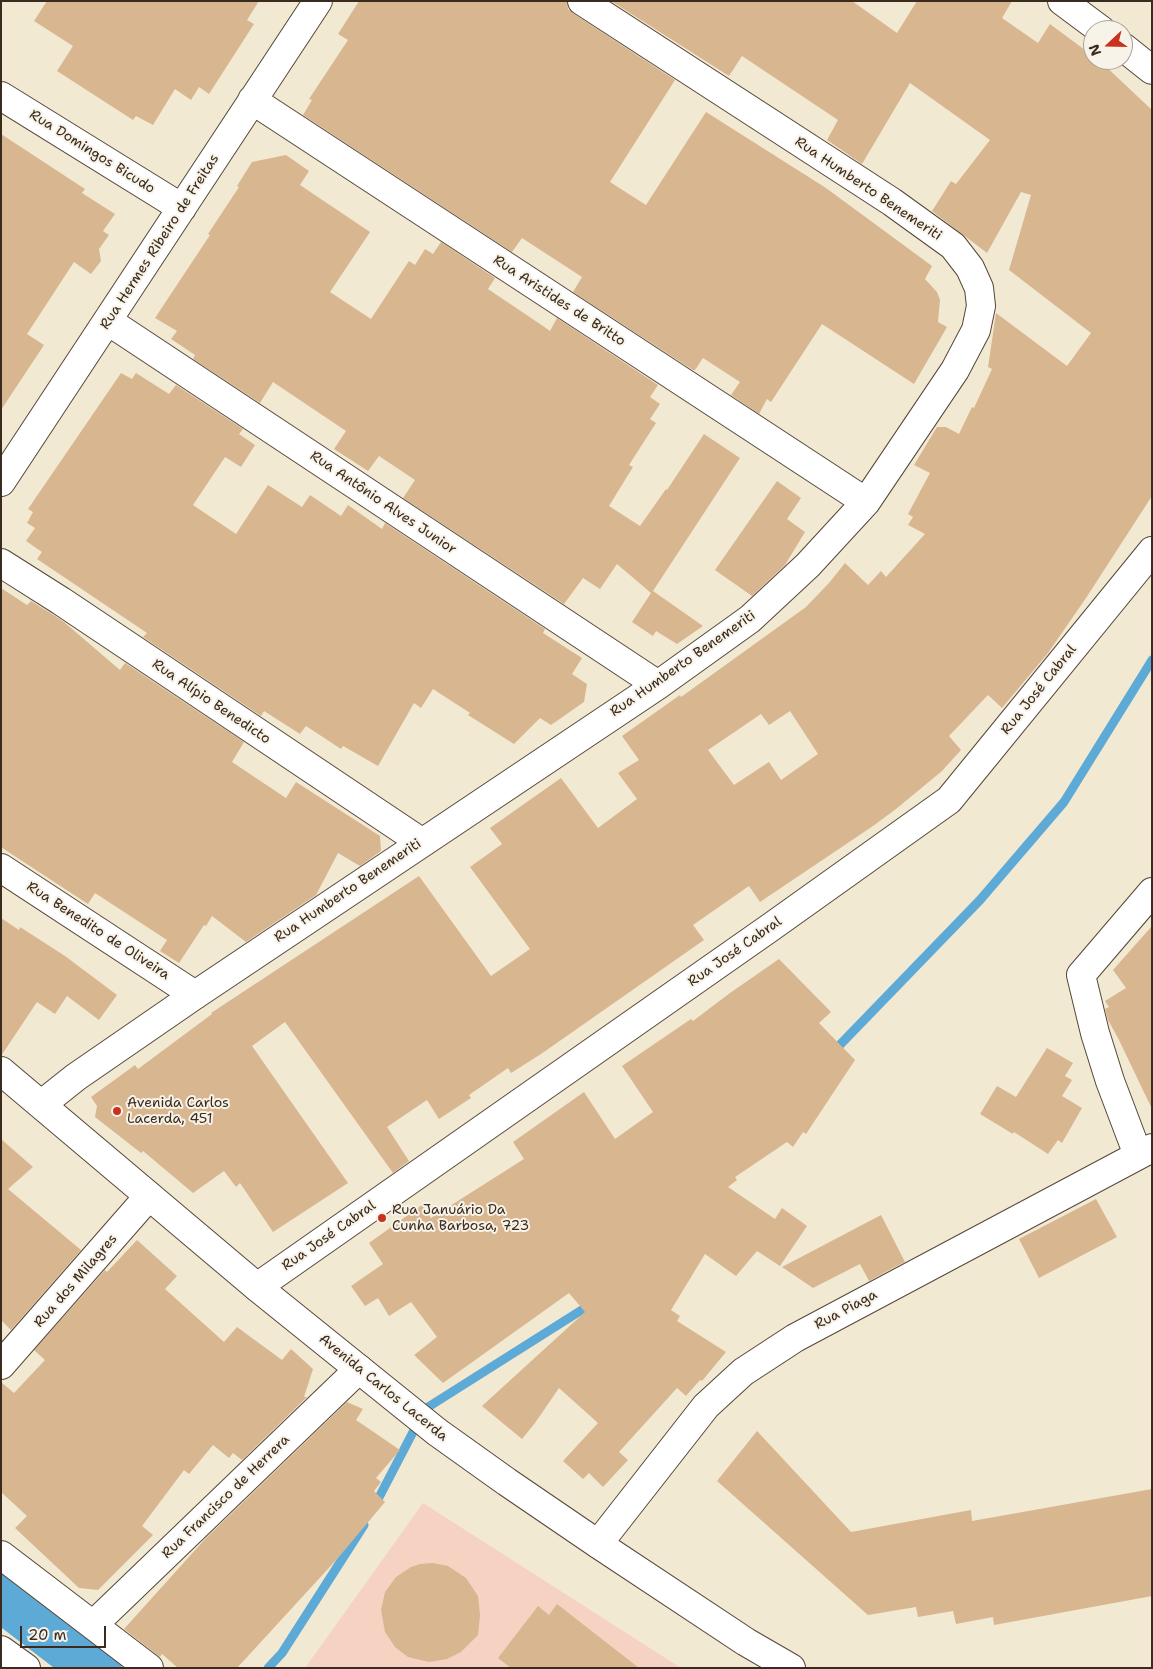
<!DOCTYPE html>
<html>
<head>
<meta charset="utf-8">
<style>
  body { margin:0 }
  #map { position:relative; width:1153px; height:1669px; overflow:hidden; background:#f2e9d3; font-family:"Shantell Sans",sans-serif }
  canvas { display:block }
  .frame { position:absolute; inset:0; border:2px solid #3b2a1e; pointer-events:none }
  .north { position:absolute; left:1083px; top:20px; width:50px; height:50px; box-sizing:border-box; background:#f7f3e8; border:1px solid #aca397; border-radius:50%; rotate:249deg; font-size:14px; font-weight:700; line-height:20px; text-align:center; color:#3b2a1e }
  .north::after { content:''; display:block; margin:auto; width:18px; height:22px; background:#c8321e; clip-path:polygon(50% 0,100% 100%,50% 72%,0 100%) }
  .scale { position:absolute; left:20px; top:1626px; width:86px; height:22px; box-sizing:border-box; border:2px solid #3b2a1e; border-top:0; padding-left:6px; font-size:15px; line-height:18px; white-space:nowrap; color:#3b2a1e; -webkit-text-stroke:4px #f7f3e8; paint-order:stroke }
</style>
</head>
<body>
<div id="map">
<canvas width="1153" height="1669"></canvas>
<div class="frame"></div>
<div class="north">N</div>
<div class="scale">20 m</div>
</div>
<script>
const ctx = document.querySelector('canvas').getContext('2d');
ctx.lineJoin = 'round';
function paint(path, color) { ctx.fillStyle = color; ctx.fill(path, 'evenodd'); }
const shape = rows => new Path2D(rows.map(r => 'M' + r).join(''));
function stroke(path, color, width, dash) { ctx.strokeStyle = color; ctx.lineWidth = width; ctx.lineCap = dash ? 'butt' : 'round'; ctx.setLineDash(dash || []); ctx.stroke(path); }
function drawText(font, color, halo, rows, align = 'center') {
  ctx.font = font + ' "Shantell Sans",sans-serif'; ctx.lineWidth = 4; ctx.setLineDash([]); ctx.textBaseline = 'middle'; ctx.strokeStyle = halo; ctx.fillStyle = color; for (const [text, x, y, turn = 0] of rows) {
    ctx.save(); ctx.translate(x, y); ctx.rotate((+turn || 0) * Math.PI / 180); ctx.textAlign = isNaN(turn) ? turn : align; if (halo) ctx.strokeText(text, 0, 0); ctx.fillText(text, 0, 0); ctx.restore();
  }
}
const built = shape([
  [423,1503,681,1668,305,1668]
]);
const stream = shape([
  [832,1053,980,900,1064,802,1152,660],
  [374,1507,425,1409,588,1306,592,1302],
  [268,1668,282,1653,364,1525]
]);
const river = shape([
  [1,1595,96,1668]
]);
const building = shape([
  [47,1,259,1,247,20,254,24,209,94,199,87,191,100,175,89,153,125,136,116,133,120,57,71,73,46,34,21],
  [359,1,567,1,568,9,574,14,675,80,610,182,646,205,706,112,826,188,932,266,925,279,937,292,940,300,938,322,947,327,914,384,822,324,771,402,767,399,759,414,731,395,740,382,703,358,695,370,693,370,573,292,582,277,522,238,512,252,303,115,312,100,309,99,348,40,338,34],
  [611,1,852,1,897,33,917,1,1012,1,1002,18,1038,43,1050,24,1093,56,1093,60,1098,60,1101,62,1152,110,1152,496,1086,598,1048,653,1002,708,988,695,949,736,961,750,942,771,896,809,873,826,760,902,749,886,693,925,704,940,541,1054,511,1073,508,1068,469,1095,471,1098,439,1119,427,1100,387,1127,409,1161,393,1173,285,1022,252,1046,348,1183,273,1232,240,1183,236,1187,224,1171,193,1193,143,1151,141,1153,95,1117,97,1106,91,1097,135,1065,138,1069,212,1014,211,1013,419,876,491,976,530,949,470,867,502,844,490,828,561,778,598,828,637,799,618,773,639,760,622,736,680,695,681,697,806,607,829,583,845,563,868,585,881,571,886,577,925,534,908,525,913,517,908,514,930,473,914,465,937,427,946,427,959,434,972,407,974,408,992,369,988,367,996,313,1067,366,1091,333,1009,270,1031,195,1021,192,987,253,932,211,951,181,956,184,990,140,910,83,862,164,827,140,838,120,742,56,729,76],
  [790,711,818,754,781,780,769,762,734,785,708,750,761,714,769,725],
  [1,134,85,189,82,193,115,214,103,231,109,235,99,249,101,261,91,274,74,262,27,334,44,345,1,410],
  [286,155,309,171,300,185,370,232,330,292,371,319,409,261,415,265,425,249,433,254,441,242,495,278,488,289,543,326,550,331,557,318,658,385,650,397,660,404,650,419,656,423,629,465,633,467,609,506,640,526,666,489,667,490,704,434,740,458,653,591,703,626,677,644,656,631,653,636,632,622,651,593,617,564,600,589,583,578,564,604,403,498,415,480,379,456,368,471,334,449,346,431,273,382,260,403,193,359,195,355,171,339,177,331,155,318,210,235,208,234,239,187,237,186,252,162],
  [121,373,132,379,136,373,169,394,176,385,243,429,239,434,255,445,241,467,225,457,193,505,236,534,268,485,302,507,310,495,341,516,348,505,382,529,385,523,545,629,543,633,582,658,572,674,587,684,584,702,551,725,540,718,514,744,468,715,470,713,433,689,421,708,414,703,378,766,343,746,341,749,306,726,300,734,264,711,261,716,143,637,147,633,37,559,42,552,26,541,35,528,27,523,33,512,28,509],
  [777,481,801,498,787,519,805,532,785,565,752,596,715,570],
  [1,588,27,605,31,601,52,614,64,622,120,670,125,663,244,742,232,762,286,798,296,782,380,836,381,851,360,866,338,853,316,895,246,942,212,916,206,926,204,925,179,963,160,951,167,940,95,893,88,904,13,855,1,847],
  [1,918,19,930,20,927,65,956,117,995,99,1020,67,996,55,1014,37,1002,1,1056],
  [1152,926,1152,1109,1118,1038,1108,1020,1105,1009,1109,1007,1105,1001,1126,988,1113,970],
  [779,959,831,1012,819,1023,855,1060,806,1134,803,1132,793,1147,787,1142,735,1177,737,1180,728,1187,775,1219,782,1208,807,1226,780,1266,757,1251,736,1276,705,1254,671,1310,680,1316,677,1321,726,1352,702,1381,700,1380,686,1396,677,1388,619,1452,628,1460,603,1487,589,1473,583,1479,563,1461,598,1423,559,1388,535,1423,522,1439,482,1406,585,1312,569,1293,443,1383,414,1355,437,1337,411,1302,389,1316,378,1298,365,1306,351,1286,383,1264,369,1243,422,1205,431,1218,524,1159,513,1142,584,1092,615,1139,653,1112,622,1066,691,1019,693,1021,730,993],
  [1047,1048,1073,1063,1065,1076,1072,1080,1062,1096,1082,1108,1062,1143,1058,1140,1048,1154,1014,1132,1013,1134,980,1114,997,1086,1016,1097],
  [1,1139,33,1167,8,1189,81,1250,11,1330,1,1320],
  [1096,1199,1117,1237,1039,1278,1019,1239],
  [881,1215,905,1262,891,1269,869,1281,860,1264,813,1288,782,1267],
  [137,1240,177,1276,165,1289,224,1342,237,1327,282,1360,291,1349,313,1369,304,1397,307,1397,242,1460,233,1453,229,1458,213,1445,189,1474,184,1470,142,1526,153,1535,98,1590,79,1588,15,1528,27,1516,1,1492,1,1382,14,1393,45,1360,34,1350,105,1270,107,1272],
  [347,1402,363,1409,356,1420,400,1450,376,1478,381,1482,374,1491,385,1502,338,1558,237,1668,178,1668,162,1654,160,1657,124,1629,206,1538],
  [757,1431,851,1532,971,1510,972,1521,1152,1489,1152,1596,994,1625,993,1617,956,1624,953,1611,918,1617,916,1607,868,1615,717,1481],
  [433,1563,448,1566,466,1578,478,1596,480,1615,478,1635,461,1652,447,1659,429,1662,408,1657,395,1647,385,1632,381,1610,385,1592,396,1577,411,1567,420,1564],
  [557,1604,639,1668,511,1668,498,1658,538,1606,549,1615]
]);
const minor = shape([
  [1062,1,1101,30],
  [1123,47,1152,70],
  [1,96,182,208],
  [252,100,866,502],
  [108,321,658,685],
  [1,482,318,1],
  [1,563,61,601,421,842],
  [1,868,195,995],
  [42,1104,76,1077,195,995,658,685,750,619,808,565,866,502,955,370,976,330,981,306,979,288,970,268,953,246,892,202,582,1],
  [1138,1155,1110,1081,1095,1033,1081,975,1152,892],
  [257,1287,771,927,949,800,1152,551],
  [1,1365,149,1196],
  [598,1544,706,1406,743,1372,795,1338,1152,1148],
  [1,1555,149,1668],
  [93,1625,359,1369],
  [1,1650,26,1668]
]);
const major = shape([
  [1,1071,257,1287,437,1432,507,1482,598,1544,746,1642,791,1668]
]);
const markers = [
  [117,1111,5,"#c8321e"],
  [382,1218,5,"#c8321e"]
];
const streetNames = [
  ["Rua Domingos Bicudo",92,152,32],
  ["Rua Humberto Benemeriti",868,189,34],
  ["Rua Hermes Ribeiro de Freitas",160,242,-57],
  ["Rua Aristides de Britto",559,301,33],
  ["Rua Antônio Alves Junior",383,503,34],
  ["Rua Humberto Benemeriti",683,664,-35],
  ["Rua José Cabral",1039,690,-51],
  ["Rua Alípio Benedicto",211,702,34],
  ["Rua Humberto Benemeriti",348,891,-34],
  ["Rua Benedito de Oliveira",98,931,33],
  ["Rua José Cabral",735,952,-35],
  ["Rua José Cabral",329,1236,-35],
  ["Rua dos Milagres",76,1281,-49],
  ["Rua Piaga",846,1310,-28],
  ["Avenida Carlos Lacerda",383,1388,39],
  ["Rua Francisco de Herrera",226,1497,-44]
];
const poiNames = [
  ["Avenida Carlos",127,1103],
  ["Lacerda, 451",127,1119],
  ["Rua Januário Da",392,1210],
  ["Cunha Barbosa, 723",392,1226]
];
paint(built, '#f6d2c3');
stroke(stream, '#5eaad7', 9);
stroke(river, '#5eaad7', 51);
paint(building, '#d8b690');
stroke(minor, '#564739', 30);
stroke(major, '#564739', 30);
stroke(minor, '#fff', 28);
stroke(major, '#fff', 28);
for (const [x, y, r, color] of markers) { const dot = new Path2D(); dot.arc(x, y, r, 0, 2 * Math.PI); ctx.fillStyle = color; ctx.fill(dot); stroke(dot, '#f7f3e8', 2); }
drawText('14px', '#3b2a1e', '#f7f3e8', streetNames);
drawText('14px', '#3b2a1e', '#f7f3e8', poiNames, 'left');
</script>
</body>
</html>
